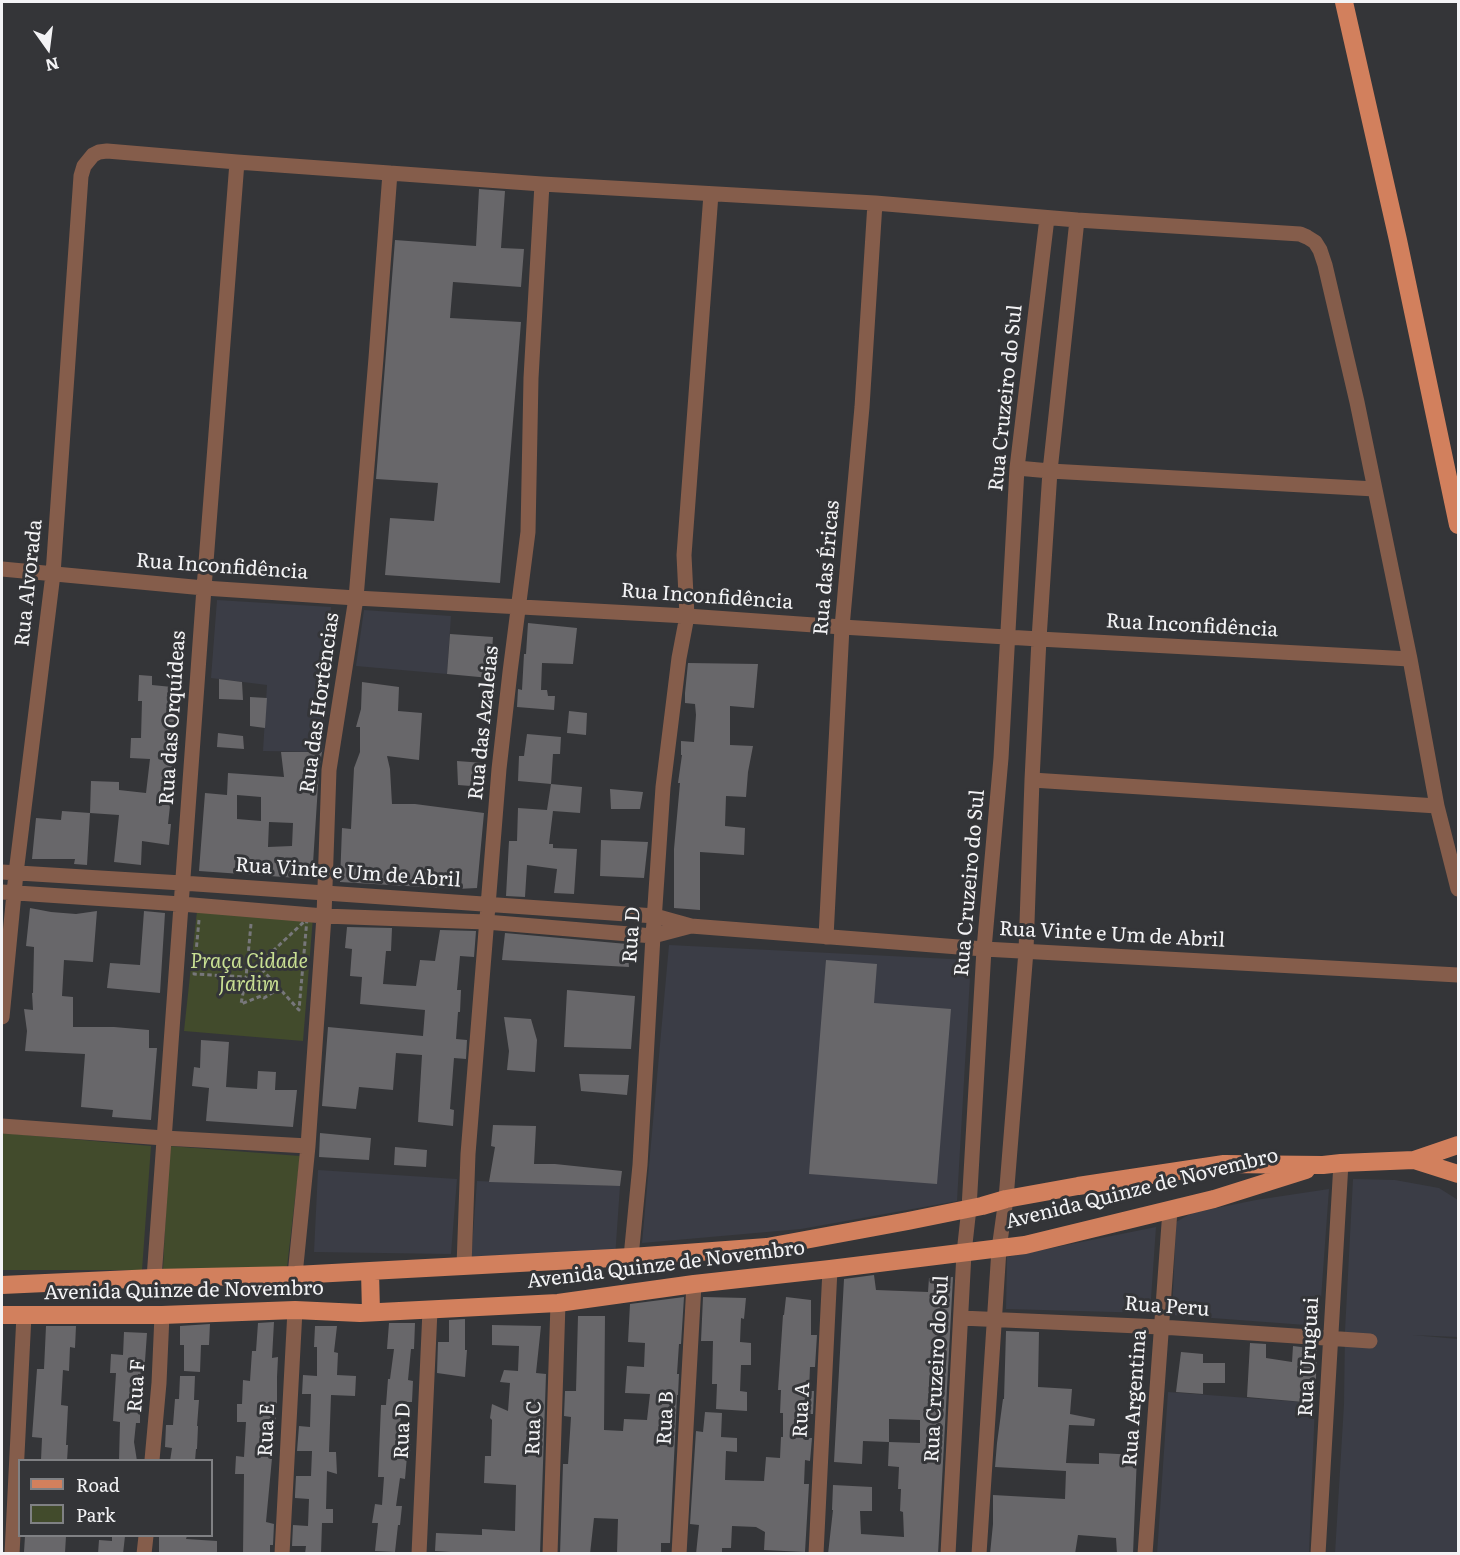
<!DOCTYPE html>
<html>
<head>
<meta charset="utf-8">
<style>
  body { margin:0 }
  #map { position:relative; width:1460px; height:1555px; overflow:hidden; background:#343538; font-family:Literata,serif }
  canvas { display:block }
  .frame { position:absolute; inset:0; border:3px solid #f3f3f5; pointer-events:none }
  .legend { position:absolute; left:18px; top:1459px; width:195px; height:78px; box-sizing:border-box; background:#343538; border:2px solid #808184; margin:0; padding:8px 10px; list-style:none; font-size:18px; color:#f3f3f5 }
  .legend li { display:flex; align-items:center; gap:12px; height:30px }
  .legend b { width:30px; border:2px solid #808184 }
  .north { position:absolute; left:18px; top:18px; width:60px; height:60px; -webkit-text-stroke:4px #343538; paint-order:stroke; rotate:166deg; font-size:16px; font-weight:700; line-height:24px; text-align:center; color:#f3f3f5 }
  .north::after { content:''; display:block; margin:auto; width:21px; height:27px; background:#f3f3f5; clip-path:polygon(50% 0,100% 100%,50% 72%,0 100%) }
</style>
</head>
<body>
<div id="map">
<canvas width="1460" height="1555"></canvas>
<div class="frame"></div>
<ul class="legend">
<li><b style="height:8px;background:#d2805d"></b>Road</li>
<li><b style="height:16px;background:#424b2c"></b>Park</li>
</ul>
<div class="north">N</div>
</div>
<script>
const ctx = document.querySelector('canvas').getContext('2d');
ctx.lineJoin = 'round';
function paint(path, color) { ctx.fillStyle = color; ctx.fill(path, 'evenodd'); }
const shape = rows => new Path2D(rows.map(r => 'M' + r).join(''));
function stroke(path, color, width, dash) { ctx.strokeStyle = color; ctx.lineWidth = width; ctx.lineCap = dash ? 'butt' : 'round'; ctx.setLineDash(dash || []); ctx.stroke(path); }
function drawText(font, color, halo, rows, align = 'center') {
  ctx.font = font + ' Literata,serif'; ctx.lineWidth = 6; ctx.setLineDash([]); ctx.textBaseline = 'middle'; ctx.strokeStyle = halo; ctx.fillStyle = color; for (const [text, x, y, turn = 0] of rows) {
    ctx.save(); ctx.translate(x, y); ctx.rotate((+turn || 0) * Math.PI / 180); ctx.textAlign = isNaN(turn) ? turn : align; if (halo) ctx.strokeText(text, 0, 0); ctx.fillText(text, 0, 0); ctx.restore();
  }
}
const built = shape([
  [217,600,331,607,323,752,263,751,267,685,211,678],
  [364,610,451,616,447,674,356,666],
  [669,945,971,960,957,1201,801,1229,642,1243],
  [318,1170,457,1179,451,1254,314,1252],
  [1353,1179,1395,1180,1439,1188,1458,1200,1458,1337,1412,1335,1458,1339,1458,1553,1335,1554,1344,1404,1345,1331],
  [477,1181,620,1186,615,1258,471,1261],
  [1329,1189,1319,1326,1172,1315,1176,1222,1192,1213,1256,1200],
  [1156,1227,1150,1313,1006,1309,1007,1257],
  [1168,1392,1315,1403,1309,1553,1157,1554]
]);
const green = shape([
  [197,911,313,917,303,1041,184,1031],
  [3,1133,151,1146,142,1270,2,1270,2,1155],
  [169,1146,300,1156,287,1267,163,1269]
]);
const building = shape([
  [479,189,505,191,501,248,524,249,521,287,453,282,450,318,521,322,500,583,385,575,390,518,434,521,438,483,376,479,395,240,476,246],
  [528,623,577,628,573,664,542,663,541,690,547,690,548,696,555,696,554,710,517,707,518,689,522,690,524,654,526,654],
  [450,634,493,637,490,678,447,674],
  [688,663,758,664,754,708,730,706,730,745,753,746,748,772,746,797,726,796,725,826,745,828,744,855,700,852,700,910,674,908,674,849,680,783,678,783,682,755,681,755,681,741,694,742,696,715,695,704,685,703,685,693],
  [139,675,152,676,152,685,172,687,171,693,178,694,177,705,175,705,173,733,170,733,168,763,175,763,174,788,172,788,168,824,171,824,169,845,142,841,141,865,114,862,119,815,90,813,91,781,119,782,119,790,146,793,150,759,130,758,131,738,141,738,142,701,138,701],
  [219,679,242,682,243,700,219,699],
  [362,682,399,687,398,711,422,713,419,760,387,756,390,769,392,804,415,804,484,813,477,888,457,889,340,882,342,828,351,829,354,768,360,752,360,727,356,727,361,709],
  [250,697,267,698,265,728,250,726],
  [569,711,587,713,586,735,567,733],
  [218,733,243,736,244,749,217,747],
  [527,734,561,737,560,754,553,754,551,784,518,781,519,756,524,756],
  [281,752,322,752,319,770,312,879,199,871,205,793,227,795,228,773,284,777],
  [237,795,261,797,261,821,237,819],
  [269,822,293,823,292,846,268,847],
  [457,761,484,763,484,787,458,785],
  [551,784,582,787,580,813,553,811,549,844,553,844,553,848,577,849,574,894,554,893,557,869,527,865,525,897,506,896,509,841,517,841,518,808,547,810],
  [610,789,643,792,640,809,611,809],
  [62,811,90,813,87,865,74,864,75,859,32,859,36,818,61,820],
  [601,840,648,842,644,878,600,876],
  [30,908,51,912,76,914,97,911,93,962,64,960,62,996,73,997,73,1027,114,1027,149,1030,149,1048,157,1048,151,1120,112,1117,113,1110,81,1107,85,1054,25,1051,27,1031,24,1009,33,1010,32,993,33,993,34,947,26,946],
  [144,911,165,913,160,993,107,988,110,963,140,965],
  [347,927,392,928,391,951,386,951,383,984,416,986,420,960,435,961,440,930,476,931,474,957,460,956,457,990,461,990,460,1012,458,1012,456,1039,467,1040,466,1059,454,1058,450,1109,454,1110,453,1126,418,1122,422,1055,396,1053,393,1090,359,1087,356,1109,322,1106,328,1027,423,1036,425,1010,360,1004,362,977,350,976,352,949,345,948],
  [505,933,627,944,629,967,502,960],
  [826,960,877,964,874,1003,951,1009,937,1184,809,1174],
  [567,990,635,996,631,1049,564,1047],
  [504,1017,531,1019,537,1040,535,1072,507,1070,509,1051],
  [201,1040,229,1042,226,1087,257,1089,258,1071,276,1072,275,1090,297,1090,293,1127,206,1121,209,1088,192,1086,194,1067,200,1068],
  [579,1074,629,1075,627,1095,581,1091],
  [493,1125,536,1126,534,1164,555,1164,622,1171,620,1186,489,1182,495,1147,491,1146],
  [320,1133,371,1138,369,1160,319,1157],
  [395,1147,427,1150,426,1167,394,1165],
  [874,1275,876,1290,928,1292,929,1278,953,1277,938,1554,828,1554,833,1510,832,1510,833,1485,872,1487,872,1511,860,1511,861,1534,904,1537,903,1512,900,1511,901,1489,898,1489,899,1467,888,1466,889,1442,863,1441,862,1464,834,1462,844,1279],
  [889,1419,920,1420,920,1443,889,1442],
  [684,1297,681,1344,679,1344,677,1374,679,1374,678,1395,677,1395,670,1543,661,1543,661,1554,617,1553,618,1519,594,1518,590,1554,560,1554,563,1464,568,1464,571,1417,564,1416,565,1391,576,1391,578,1316,605,1316,604,1430,623,1431,624,1419,647,1420,650,1394,625,1393,627,1366,644,1367,645,1343,628,1342,630,1304],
  [703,1297,746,1298,744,1319,741,1318,740,1342,751,1343,751,1365,741,1365,740,1391,747,1392,747,1411,716,1409,717,1384,712,1384,713,1341,701,1341],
  [786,1297,811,1300,811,1335,817,1335,815,1367,810,1367,809,1391,814,1391,813,1414,809,1414,808,1438,812,1438,810,1461,805,1460,804,1484,809,1484,805,1552,764,1550,765,1532,756,1527,732,1526,731,1548,722,1548,722,1554,696,1554,699,1525,690,1524,696,1431,703,1432,705,1412,722,1413,721,1437,737,1438,737,1452,726,1451,725,1480,764,1481,766,1457,780,1458,781,1437,783,1437,783,1413,780,1413,781,1390,778,1390,783,1315,784,1315],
  [465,1319,465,1350,467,1350,465,1377,437,1373,438,1342,449,1342,449,1320],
  [274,1322,272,1358,278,1357,277,1377,277,1405,266,1522,274,1524,273,1545,270,1545,270,1554,243,1554,244,1474,235,1474,236,1456,244,1457,246,1422,237,1422,237,1404,242,1404,243,1380,250,1381,252,1351,256,1351,258,1323],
  [389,1323,415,1323,414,1349,411,1349,408,1380,413,1381,412,1402,402,1402,399,1438,402,1438,402,1444,411,1444,410,1457,407,1456,405,1479,400,1478,396,1506,402,1506,400,1525,398,1525,395,1552,375,1551,378,1523,372,1523,375,1504,382,1505,384,1477,378,1477,381,1405,386,1405,388,1379,390,1379,394,1349,387,1349],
  [210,1324,209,1345,201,1345,200,1372,184,1371,184,1345,180,1345,180,1326],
  [492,1325,541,1326,536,1373,546,1374,540,1554,483,1554,435,1551,436,1533,482,1535,482,1529,515,1531,516,1485,484,1483,485,1456,491,1456,492,1420,490,1418,492,1404,508,1411,510,1383,500,1382,504,1370,518,1371,519,1346,492,1345],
  [46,1326,76,1326,75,1348,70,1347,69,1371,63,1370,61,1405,68,1406,66,1445,68,1445,67,1461,41,1460,42,1438,32,1437,37,1369,44,1369],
  [315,1326,337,1326,334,1352,338,1353,337,1375,356,1376,355,1396,331,1395,329,1452,336,1452,337,1474,327,1471,326,1509,333,1509,333,1523,322,1523,321,1554,305,1554,306,1546,292,1546,293,1525,308,1526,309,1499,295,1498,295,1495,296,1476,311,1476,312,1451,297,1451,299,1426,310,1427,311,1394,302,1394,303,1375,317,1376,317,1347,314,1347],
  [1006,1331,1039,1332,1038,1387,1072,1389,1070,1414,1095,1419,1094,1426,1069,1425,1066,1463,1099,1464,1099,1453,1137,1455,1133,1554,1117,1554,1116,1538,1078,1535,1075,1554,990,1554,993,1524,993,1495,1065,1499,1066,1471,995,1467,997,1443,1003,1399,1004,1399],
  [124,1332,147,1333,144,1375,138,1374,135,1406,140,1406,140,1423,136,1423,134,1442,137,1461,119,1461,120,1422,113,1421,116,1373,110,1373,111,1354,123,1355],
  [1250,1343,1266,1344,1266,1358,1292,1362,1293,1346,1317,1349,1315,1403,1247,1397],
  [1181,1352,1203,1354,1203,1363,1225,1363,1225,1383,1203,1383,1203,1394,1176,1392],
  [180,1376,195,1376,194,1400,199,1400,197,1426,198,1426,197,1449,196,1449,195,1461,170,1461,172,1448,165,1447,166,1425,173,1425,175,1399,179,1399],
  [25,1536,66,1536,65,1553,24,1552],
  [112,1536,125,1536,123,1554,98,1554,99,1540,112,1541],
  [159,1536,187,1536,186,1539,217,1541,217,1554,159,1554]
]);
const path = shape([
  [307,919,299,1010,258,965,307,919],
  [199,920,194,974,246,977],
  [251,924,246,977,241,1004,261,996,264,998,280,988]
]);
const minor = shape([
  [1017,468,1050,471,1375,489],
  [2,569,204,588,356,598,687,616,842,627,1039,639,1410,659],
  [1032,780,1437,806],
  [2,872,182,883,655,916,691,926,984,949,1458,975],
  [2,892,181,904,324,916,486,922,653,936,691,926],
  [826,937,842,627,862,407,875,203],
  [2,1017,16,873,53,574,81,176,84,166,93,155,99,152,107,151,237,162,542,184,875,203,1077,220,1300,234,1307,237,1315,242,1320,250,1325,265,1357,402,1410,659,1437,806,1458,889],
  [2,1126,164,1138,308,1146],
  [631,1257,640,1165,653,936,663,787,679,658,687,616,684,555,711,194],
  [464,1266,468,1154,499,769,510,672,528,532,531,378,542,184],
  [295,1275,308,1146,324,916,329,770,356,598,376,358,390,173],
  [154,1278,204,588,237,162],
  [961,1318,1161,1327,1370,1341],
  [152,1460,159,1383,162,1315],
  [12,1554,24,1315],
  [144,1554,146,1536],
  [282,1554,295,1310],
  [419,1554,430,1310],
  [550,1554,558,1303],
  [679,1554,694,1284],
  [816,1554,830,1269],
  [948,1554,964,1253,969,1208,984,949,1001,758,1017,468,1047,218],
  [979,1554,999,1249,1006,1199,1026,951,1032,780,1039,639,1050,471,1077,220],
  [1145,1554,1170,1210],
  [1318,1554,1341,1163]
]);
const major = shape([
  [1344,2,1398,240,1458,525],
  [1414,1160,1458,1174],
  [370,1271,371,1312],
  [2,1285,154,1278,295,1275,631,1257,767,1247,908,1221,982,1206,1006,1199,1078,1186,1224,1164,1323,1165,1341,1163,1414,1160,1458,1145],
  [2,1315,162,1315,295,1310,360,1313,558,1303,694,1284,830,1269,1025,1245,1214,1199,1306,1170]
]);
const streetNames = [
  ["Rua Cruzeiro do Sul",1006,398,-84],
  ["Rua Inconfidência",222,567,4],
  ["Rua das Éricas",827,568,-85],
  ["Rua Alvorada",29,583,-84],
  ["Rua Inconfidência",707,597,4],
  ["Rua Inconfidência",1192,626,3],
  ["Rua das Hortências",320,703,-82],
  ["Rua das Orquídeas",173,718,-86],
  ["Rua das Azaleias",484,723,-84],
  ["Rua Vinte e Um de Abril",348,873,4],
  ["Rua Cruzeiro do Sul",970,883,-85],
  ["Rua D",632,935,-86],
  ["Rua Vinte e Um de Abril",1112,935,3],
  ["Avenida Quinze de Novembro",1142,1189,-14],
  ["Avenida Quinze de Novembro",666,1265,-7],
  ["Avenida Quinze de Novembro",184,1291,-1],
  ["Rua Peru",1167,1307,4],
  ["Rua Uruguai",1309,1357,-87],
  ["Rua Cruzeiro do Sul",937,1369,-87],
  ["Rua F",137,1386,-86],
  ["Rua Argentina",1135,1398,-86],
  ["Rua A",802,1410,-87],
  ["Rua B",666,1418,-87],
  ["Rua C",534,1428,-88],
  ["Rua E",267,1430,-87],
  ["Rua D",403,1431,-88]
];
const parkNames = [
  ["Praça Cidade",249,962],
  ["Jardim",249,985]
];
paint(built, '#3b3d46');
paint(green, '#424b2c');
paint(building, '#68676a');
stroke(path, '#77777a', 3, [4.5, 3]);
stroke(minor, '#855d4b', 15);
stroke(major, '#d2805d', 18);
drawText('20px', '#f3f3f5', '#343538', streetNames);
drawText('italic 20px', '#c8df93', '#343538', parkNames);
</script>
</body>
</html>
